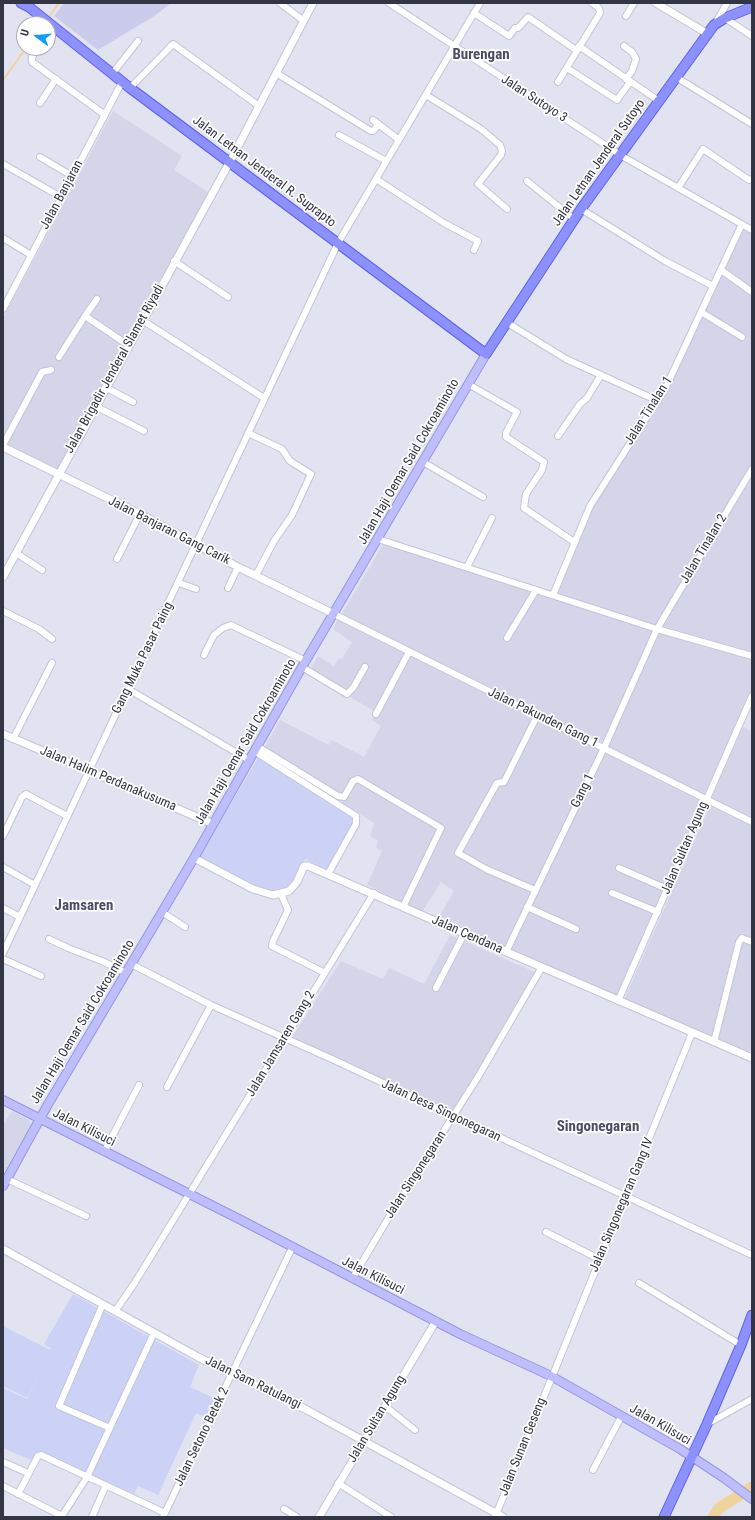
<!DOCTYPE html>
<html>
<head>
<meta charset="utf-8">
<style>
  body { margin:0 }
  #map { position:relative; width:755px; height:1520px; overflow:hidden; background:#e2e3f1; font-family:"Roboto Condensed",sans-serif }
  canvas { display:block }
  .frame { position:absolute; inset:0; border:4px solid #323543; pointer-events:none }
  .north { position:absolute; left:16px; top:16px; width:40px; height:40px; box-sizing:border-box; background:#fff; border:1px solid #adaeb4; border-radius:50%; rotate:286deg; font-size:11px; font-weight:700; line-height:16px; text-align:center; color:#323543 }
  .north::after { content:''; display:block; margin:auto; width:14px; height:18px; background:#0d9dfd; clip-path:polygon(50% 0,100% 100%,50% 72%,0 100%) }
</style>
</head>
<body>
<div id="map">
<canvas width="755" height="1520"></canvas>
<div class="frame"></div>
<div class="north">U</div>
</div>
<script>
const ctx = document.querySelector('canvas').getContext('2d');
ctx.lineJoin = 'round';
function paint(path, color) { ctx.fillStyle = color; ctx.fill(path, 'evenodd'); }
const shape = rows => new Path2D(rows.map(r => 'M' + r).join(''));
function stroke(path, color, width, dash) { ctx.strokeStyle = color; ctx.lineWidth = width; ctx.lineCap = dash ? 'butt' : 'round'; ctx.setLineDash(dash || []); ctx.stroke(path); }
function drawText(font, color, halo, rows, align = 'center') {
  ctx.font = font + ' "Roboto Condensed",sans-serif'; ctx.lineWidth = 3.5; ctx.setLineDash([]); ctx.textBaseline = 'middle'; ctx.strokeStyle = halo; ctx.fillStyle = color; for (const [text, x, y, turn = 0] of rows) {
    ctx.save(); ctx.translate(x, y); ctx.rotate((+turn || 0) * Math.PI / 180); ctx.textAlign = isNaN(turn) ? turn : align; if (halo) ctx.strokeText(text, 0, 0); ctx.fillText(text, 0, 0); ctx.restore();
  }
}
const residential = shape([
  [113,111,182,156,174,170,209,193,57,471,3,443,3,318],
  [741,228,752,234,752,463,656,626,558,593,576,545,593,508,620,462,663,399,700,323],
  [752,477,752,654,660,628],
  [384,543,654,632,604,743,341,615],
  [339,617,601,748,505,948,438,919,454,891,441,882,422,912,367,885,382,851,376,848,378,841,370,836,374,823,342,803,344,799,263,750,280,720,329,745,332,740,364,757,381,726,372,720,376,712,308,673,318,656,334,666,339,658,342,659,352,642,333,629],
  [658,632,752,658,752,691,705,795,608,746],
  [743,727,752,732,752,819,711,799],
  [604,751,702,800,618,996,510,950],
  [711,803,752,825,752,1047,748,1053,624,1000],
  [450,935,537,973,452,1114,292,1037,341,961,383,979,389,968,424,984],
  [12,1111,29,1120,31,1125,3,1174,3,1125]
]);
const commercial = shape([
  [259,756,361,816,331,871,305,859,293,884,286,889,269,893,199,858],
  [73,1294,199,1365,190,1387,216,1399,208,1418,196,1413,158,1495,138,1486,134,1494,40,1453,36,1462,3,1448,3,1388,27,1399,43,1364,27,1398,3,1386,3,1326,50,1350,51,1348,44,1344]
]);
const education = shape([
  [64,3,171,3,156,15,98,50,54,16]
]);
const stream = shape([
  [48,18,59,3],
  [3,80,26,48]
]);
const river = shape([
  [713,1517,719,1508,752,1487]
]);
const minor = shape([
  [280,3,304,21],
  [389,3,622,156,752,230],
  [474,13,509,36,515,28,518,28,528,17,576,50],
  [626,16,634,3],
  [725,18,752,36],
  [715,24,727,3],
  [48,34,54,26],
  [579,46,659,101],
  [624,46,632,52,636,59,632,71,626,79],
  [38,48,32,57,32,62,105,115],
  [567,68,617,100,630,82],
  [276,73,371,131,373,131,378,125],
  [112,74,138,41],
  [676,77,752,124],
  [558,82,600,13,599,8,592,3],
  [130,88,173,44,259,106],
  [426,95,481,129,500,145,502,151,501,155,478,184,507,209],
  [40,103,56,79],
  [373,120,399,140],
  [339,135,386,161],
  [40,157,72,176],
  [3,164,61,197],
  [376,179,444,223,478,241,474,250],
  [527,181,574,219],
  [678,188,703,149,749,180,752,179],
  [581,209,665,261,713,286],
  [3,238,31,255],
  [174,261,228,297],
  [721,270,752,292],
  [97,299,85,316,128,345],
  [3,309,122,82],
  [701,312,742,337],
  [142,320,264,398],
  [506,322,566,359,658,401],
  [59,357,85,316],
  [468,384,517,412,506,433,506,437,544,462,542,470,526,494,524,508,574,542],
  [105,387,133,402],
  [95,406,144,431],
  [248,433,282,449,290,461,311,474,292,515,274,541,256,575],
  [558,436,580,404,587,398,601,375],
  [3,445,42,372,51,370],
  [423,462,483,497],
  [378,539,657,629,752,656],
  [16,553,42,570],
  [117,559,140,514],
  [467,567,492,518],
  [179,583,196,589],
  [228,588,238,567],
  [553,595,590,506,666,387,742,224],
  [3,611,39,629,52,639],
  [334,614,752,822],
  [507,638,536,590],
  [204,655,214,635,223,628,231,625,306,661],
  [302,667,347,694,353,688,365,667],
  [128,689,249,760],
  [376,714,409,652],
  [13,739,52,663],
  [257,746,338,796,344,797,353,781,358,779,441,828,403,907],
  [254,751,356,816,356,824,328,874],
  [3,836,22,797,26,794,67,816],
  [3,867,35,885],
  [619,868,667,889],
  [535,890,486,869,458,853,497,783,504,782,537,716],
  [612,893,658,912],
  [281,894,288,910,273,941,272,946,325,973],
  [527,907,576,929],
  [3,908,20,917],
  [162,912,185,927],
  [49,939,68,948,102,961,126,973],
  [506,952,604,748,657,629,752,469],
  [3,953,338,243,480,3],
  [3,959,41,976],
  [131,964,211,1005,334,1060,752,1255],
  [436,988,464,934],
  [618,1001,752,696],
  [714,1042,739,942,742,938,752,942],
  [167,1087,211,1005],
  [104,1152,139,1085],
  [7,1179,86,1216],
  [546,1232,599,1259],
  [352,1279,389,1217,478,1077,542,967],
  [639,1283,741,1345],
  [103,1304,59,1406,110,1428],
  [116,1310,134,1284,374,893],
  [385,1406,415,1430],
  [707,1424,752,1399],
  [3,1462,28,1473],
  [593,1470,621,1417],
  [338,1483,391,1517],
  [3,1486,62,1516,87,1477,154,1333],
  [18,1494,38,1456,41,1455,165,1513],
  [284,1509,297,1517],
  [92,1517,106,1485],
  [163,1517,292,1248],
  [495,1517,692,1033]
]);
const tertiary = shape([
  [656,3,708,34],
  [3,447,140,514,238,567,334,614],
  [3,577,234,154,313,3],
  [3,734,213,824],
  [194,858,253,889,273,895,289,891,297,882,304,866,308,866,752,1058],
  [3,1249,198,1357,307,1410,503,1517],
  [319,1517,436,1321]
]);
const secondary = shape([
  [3,1100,241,1220,460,1334,551,1376,680,1449,724,1478,752,1499],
  [3,1186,47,1106,194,858,302,667,486,354]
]);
const primary = shape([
  [21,3,29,7,130,88,486,354,581,209,714,25,725,18,752,7],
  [664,1517,707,1424,741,1345,752,1315]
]);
const streetNames = [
  ["Jalan Sutoyo 3",534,99,33],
  ["Jalan Letnan Jenderal Sutoyo",599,163,-55],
  ["Jalan Letnan Jenderal R. Suprapto",264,172,37],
  ["Jalan Banjaran",62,195,-62],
  ["Jalan Brigadir Jenderal Slamet Riyadi",115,369,-61],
  ["Jalan Tinalan 1",649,411,-58],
  ["Jalan Haji Oemar Said Cokroaminoto",409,462,-60],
  ["Jalan Banjaran Gang Carik",169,531,27],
  ["Jalan Tinalan 2",704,549,-59],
  ["Gang Muka Pasar Paing",143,658,-64],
  ["Jalan Pakunden Gang 1",543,718,26],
  ["Jalan Haji Oemar Said Cokroaminoto",246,742,-60],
  ["Jalan Halim Perdanakusuma",108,779,23],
  ["Gang 1",583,791,-64],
  ["Jalan Sultan Agung",685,848,-67],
  ["Jalan Cendana",467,935,24],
  ["Jalan Haji Oemar Said Cokroaminoto",83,1022,-59],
  ["Jalan Jamsaren Gang 2",281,1044,-59],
  ["Jalan Desa Singonegaran",441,1111,25],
  ["Jalan Kilisuci",84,1128,27],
  ["Jalan Singonegaran",416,1175,-57],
  ["Jalan Singonegaran Gang IV",622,1205,-67],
  ["Jalan Kilisuci",373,1276,27],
  ["Jalan Sam Ratulangi",253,1383,26],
  ["Jalan Sultan Agung",377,1419,-59],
  ["Jalan Kilisuci",660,1425,30],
  ["Jalan Setono Betek 2",202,1437,-64],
  ["Jalan Sunan Geseng",523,1447,-68]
];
const quarterNames = [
  ["Burengan",481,55],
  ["Jamsaren",84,906],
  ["Singonegaran",598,1127]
];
paint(residential, '#d4d5e9');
paint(commercial, '#cbd2f5');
paint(education, '#cbcceb');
stroke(stream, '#f0d39c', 2);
stroke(river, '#f0d39c', 11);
stroke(minor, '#c1c4db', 8);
stroke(tertiary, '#c1c4db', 9);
stroke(secondary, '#9697dc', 10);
stroke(primary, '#5d64e4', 11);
stroke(minor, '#fff', 6);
stroke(tertiary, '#fff', 7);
stroke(secondary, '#bebeff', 8);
stroke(primary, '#8d91ff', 9);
drawText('13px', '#323543', '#fff', streetNames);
drawText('bold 15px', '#4a4e65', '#fff', quarterNames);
</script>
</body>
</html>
